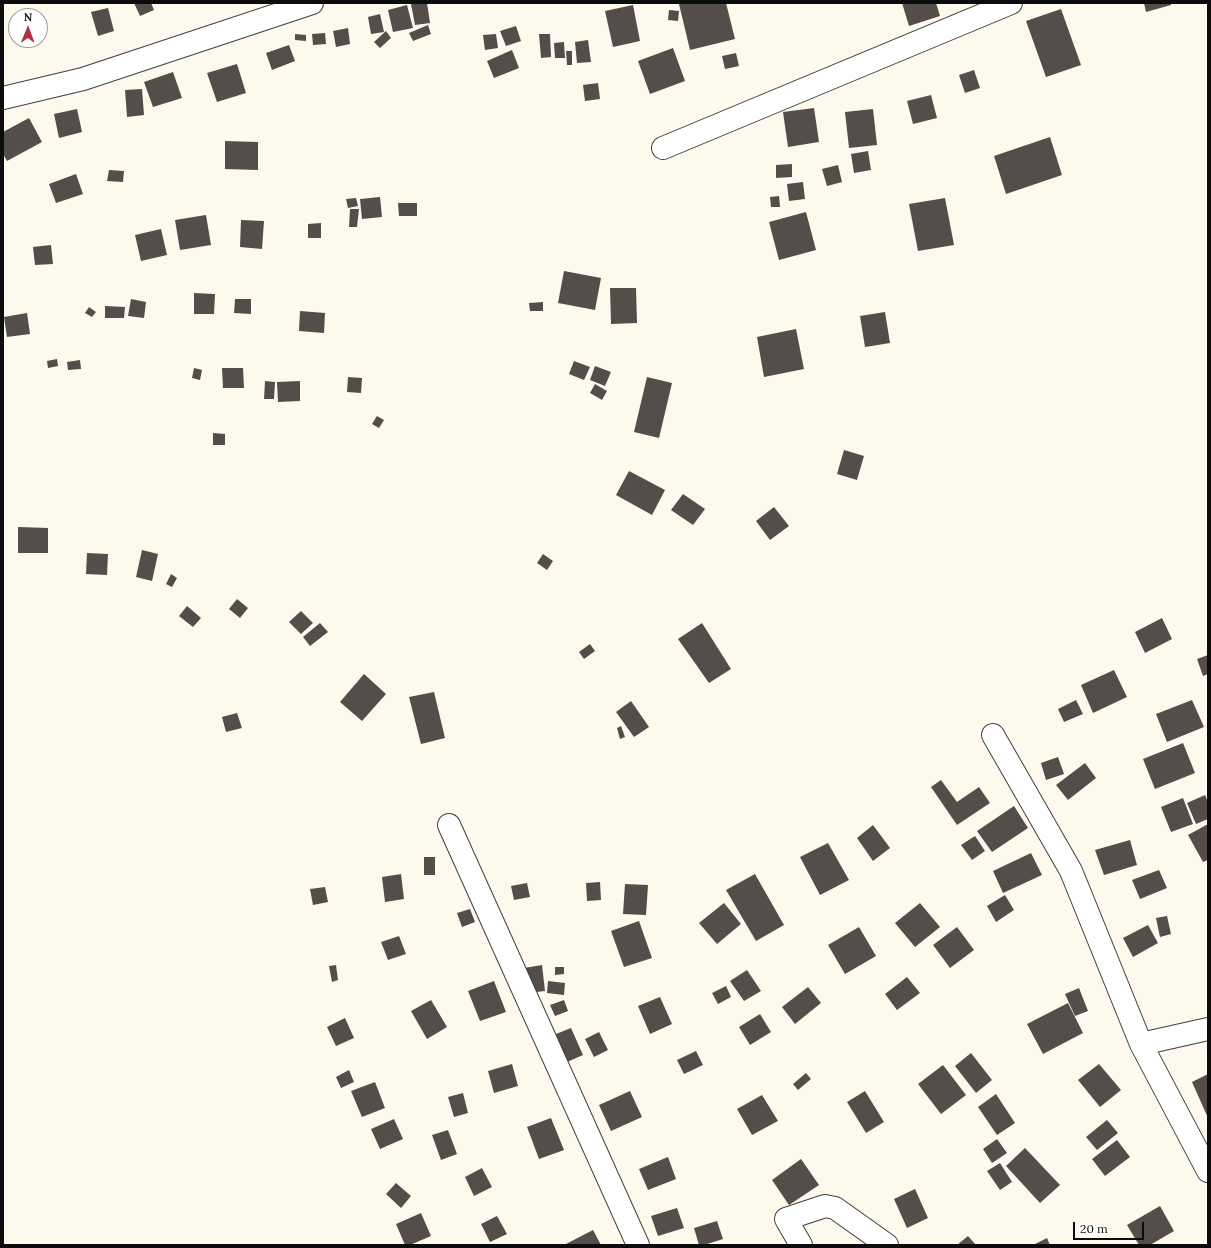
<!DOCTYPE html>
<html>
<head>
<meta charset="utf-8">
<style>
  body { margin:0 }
  #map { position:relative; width:1211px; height:1248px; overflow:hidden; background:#fdf9ed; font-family:Lora,serif }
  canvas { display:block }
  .frame { position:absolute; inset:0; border:4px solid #0c0c0c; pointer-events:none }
  .north { position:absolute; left:8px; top:8px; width:40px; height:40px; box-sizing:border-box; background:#fff; border:1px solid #9e9e9e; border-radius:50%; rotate:1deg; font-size:11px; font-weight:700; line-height:16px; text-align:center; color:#0c0c0c }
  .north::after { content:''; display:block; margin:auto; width:14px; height:18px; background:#b03140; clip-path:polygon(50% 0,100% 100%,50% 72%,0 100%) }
  .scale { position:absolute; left:1073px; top:1222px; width:71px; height:18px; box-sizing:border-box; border:2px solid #0c0c0c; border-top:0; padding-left:5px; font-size:12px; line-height:14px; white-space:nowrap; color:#0c0c0c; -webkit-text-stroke:3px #fff; paint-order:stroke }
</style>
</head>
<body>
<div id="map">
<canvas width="1211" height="1248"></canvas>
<div class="frame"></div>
<div class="north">N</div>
<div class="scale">20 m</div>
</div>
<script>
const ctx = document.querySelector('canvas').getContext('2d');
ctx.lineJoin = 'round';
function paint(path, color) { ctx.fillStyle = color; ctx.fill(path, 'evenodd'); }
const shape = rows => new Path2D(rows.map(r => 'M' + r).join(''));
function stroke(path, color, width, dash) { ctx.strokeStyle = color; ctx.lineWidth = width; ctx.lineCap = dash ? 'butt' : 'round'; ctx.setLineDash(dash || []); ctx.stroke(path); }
const building = shape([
  [134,3,151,3,154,10,140,16],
  [415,3,427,3,430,23,415,25,411,4],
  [681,3,726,3,735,39,690,50,679,4],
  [902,3,936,3,940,16,909,26],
  [1144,3,1171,3,1171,5,1146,12],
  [407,5,413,28,393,32,388,10],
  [633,5,640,41,613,47,605,11],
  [108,8,114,31,98,36,91,12],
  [1061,9,1081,65,1046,77,1026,21],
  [669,10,679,11,678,21,668,20],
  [380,14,384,32,371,34,368,17],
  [428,25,431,34,413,41,409,33],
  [516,26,521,41,506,46,500,31],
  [348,28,350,44,336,47,333,31],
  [386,31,391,38,380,48,374,42],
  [325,33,326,44,313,45,312,34],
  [295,34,306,35,306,41,295,40],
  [496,34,498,48,485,50,483,35],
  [539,34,550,34,551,57,541,58],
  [588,40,591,62,577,63,575,42],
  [564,42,565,58,555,58,554,43],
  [289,45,295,61,272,70,266,53],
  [673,48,685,81,650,94,638,61],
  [512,50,519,68,494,78,487,61],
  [566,51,572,51,572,65,567,65],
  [736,53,739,66,725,69,722,56],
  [237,64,246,93,217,102,207,73],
  [974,70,980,88,965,93,959,75],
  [173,72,182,98,153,107,144,82],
  [598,83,600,99,585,101,583,85],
  [142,89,144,115,127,117,125,90],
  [931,95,937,118,913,124,907,101],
  [814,108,819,142,788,147,783,112],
  [77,109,82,132,59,138,54,114],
  [873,109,877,145,849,148,845,112],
  [29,118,42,142,7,161,3,154,3,132],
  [1050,137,1062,175,1006,194,994,156],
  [225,141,258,142,258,170,225,169],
  [868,151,871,170,854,173,851,154],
  [792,164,792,177,776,178,776,165],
  [838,165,842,182,827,186,822,169],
  [109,170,124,171,123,182,107,181],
  [76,174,83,194,56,203,49,184],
  [803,182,805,199,789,201,787,184],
  [779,196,780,207,771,207,770,197],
  [380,197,382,217,362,219,360,199],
  [356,198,358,206,348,208,346,199],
  [945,198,954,245,918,251,909,204],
  [398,203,417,203,417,216,399,216],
  [350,209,359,209,357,227,349,227],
  [806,212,816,250,779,260,769,222],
  [206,215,211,245,180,250,175,220],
  [241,220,264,221,262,249,240,247],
  [321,223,321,238,308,238,308,224],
  [161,229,167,255,141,261,135,235],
  [51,245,53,264,35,265,33,247],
  [564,271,601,278,595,310,558,303],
  [610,288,636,288,637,323,611,324],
  [194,293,215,294,214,314,194,314],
  [131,299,146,302,144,318,128,316],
  [235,299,251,299,251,314,234,313],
  [543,302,543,311,530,311,529,303],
  [105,306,125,307,124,318,105,318],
  [89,307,96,312,92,317,85,313],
  [300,311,325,313,324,333,299,331],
  [885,312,890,343,865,347,860,316],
  [27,313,30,334,7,337,4,317],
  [796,329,804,369,764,377,757,337],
  [57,359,58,366,48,368,47,361],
  [80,360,81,369,68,370,67,362],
  [574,361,590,367,584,380,569,374],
  [595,366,611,372,605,386,590,380],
  [194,368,202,370,200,380,192,378],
  [222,368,243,368,244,388,223,388],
  [348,377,362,378,361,393,347,392],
  [647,377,672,383,659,438,634,432],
  [265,381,275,382,274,399,264,399],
  [300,381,300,401,278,402,277,382],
  [595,384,607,391,602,400,590,393],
  [377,416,384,420,379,428,372,424],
  [213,433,225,434,225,445,213,445],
  [844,450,864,456,857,480,837,474],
  [629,471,665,490,652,515,616,495],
  [683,494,705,509,693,525,671,510],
  [774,507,789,526,770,540,756,521],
  [18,527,48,528,48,553,18,553],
  [142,550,158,554,152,581,136,577],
  [87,553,108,554,107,575,86,574],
  [543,554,553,561,547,570,537,563],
  [171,574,177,578,172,587,166,584],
  [237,599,248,608,240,618,229,609],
  [187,606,201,618,193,627,179,616],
  [301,611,313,623,301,634,289,622],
  [1162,618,1172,639,1145,653,1135,632],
  [320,623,328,632,310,646,303,637],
  [702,623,731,669,709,683,678,639],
  [590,644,595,651,584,659,579,652],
  [1208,655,1208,674,1203,676,1197,659],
  [1114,670,1127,697,1093,713,1081,685],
  [364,674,386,694,362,721,340,702],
  [434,692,445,738,421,744,409,697],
  [1076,700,1083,714,1064,722,1058,709],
  [1192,700,1204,727,1167,742,1156,714],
  [631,701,649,727,634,737,616,712],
  [237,713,242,728,226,732,222,717],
  [621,726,625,737,620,739,617,728],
  [1183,743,1195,773,1155,789,1143,759],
  [1058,757,1064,774,1046,780,1041,763],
  [1085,763,1096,778,1068,800,1056,785],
  [941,780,957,802,979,787,990,803,957,825,931,787],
  [1205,795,1208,802,1208,819,1196,824,1187,803],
  [1183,798,1193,824,1171,832,1161,807],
  [1014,806,1028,828,992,852,977,831],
  [1208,824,1208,860,1203,862,1188,835],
  [873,825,890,848,873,861,857,838],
  [975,836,985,851,972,860,961,845],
  [1130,840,1137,865,1104,875,1095,850],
  [828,843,849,880,820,895,800,857],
  [1031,853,1042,875,1003,893,993,871],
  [424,857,435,857,435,875,424,875],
  [1159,870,1167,888,1140,899,1132,880],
  [401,874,404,899,385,902,382,877],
  [755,874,784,925,756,941,726,890],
  [600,882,601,900,587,901,586,883],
  [527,883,530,897,514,900,511,886],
  [625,884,648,885,646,915,623,914],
  [325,887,328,902,313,905,310,889],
  [1005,895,1014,910,996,922,987,906],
  [724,903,741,924,717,944,699,923],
  [920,903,940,927,915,947,895,923],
  [470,909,475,922,462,927,457,913],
  [1167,916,1171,934,1160,937,1156,918],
  [639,921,652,958,624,967,611,931],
  [1148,925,1158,943,1133,957,1123,938],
  [859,927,876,956,845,974,828,945],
  [957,927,974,950,950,968,933,945],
  [399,936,406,954,388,960,381,942],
  [336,965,338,980,332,982,329,966],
  [542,965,545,991,528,993,524,968],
  [555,967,564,967,564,974,555,975],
  [747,970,761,991,744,1001,730,981],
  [907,977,920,993,897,1010,885,994],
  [494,981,506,1012,480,1021,468,991],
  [548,981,565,983,564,995,547,993],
  [726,986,731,997,718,1004,712,993],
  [808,987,821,1003,795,1024,782,1007],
  [1079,988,1088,1011,1075,1016,1065,994],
  [660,997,672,1024,650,1034,638,1006],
  [431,1000,447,1027,427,1039,411,1011],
  [564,1000,568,1011,555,1016,550,1005],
  [1068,1003,1083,1033,1043,1054,1027,1024],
  [760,1014,771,1032,750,1045,739,1027],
  [345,1018,354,1038,336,1046,327,1027],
  [571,1028,583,1055,567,1062,556,1034],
  [599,1032,608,1050,594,1057,585,1039],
  [696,1051,703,1065,684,1074,677,1060],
  [971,1053,992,1080,976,1093,955,1066],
  [512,1064,518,1086,494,1093,488,1071],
  [1099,1064,1121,1090,1100,1107,1078,1080],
  [943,1065,966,1095,941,1114,918,1084],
  [349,1070,354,1082,341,1088,336,1077],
  [806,1073,811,1079,798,1090,793,1084],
  [1208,1074,1208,1118,1192,1082],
  [375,1082,385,1108,362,1117,351,1091],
  [630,1091,642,1117,611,1131,599,1105],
  [865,1091,884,1122,866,1133,847,1102],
  [463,1093,468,1113,454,1117,448,1097],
  [996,1094,1015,1123,997,1135,978,1107],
  [762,1095,778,1121,752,1135,737,1109],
  [551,1118,564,1150,539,1159,527,1127],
  [394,1119,403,1139,380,1149,371,1129],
  [1107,1120,1118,1133,1097,1150,1086,1137],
  [448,1130,457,1154,441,1160,432,1135],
  [997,1139,1007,1153,992,1163,983,1149],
  [1117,1140,1130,1157,1105,1176,1092,1159],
  [1025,1148,1060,1185,1040,1203,1006,1166],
  [668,1157,676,1179,648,1190,639,1169],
  [801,1159,819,1185,789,1205,772,1180],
  [1000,1163,1012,1182,1000,1190,987,1171],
  [482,1168,492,1187,474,1196,465,1177],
  [396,1183,411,1196,401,1208,386,1194],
  [915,1189,928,1218,907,1228,894,1199],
  [1160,1206,1174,1231,1150,1245,1139,1245,1127,1225],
  [677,1208,684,1228,658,1236,651,1216],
  [421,1213,431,1236,410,1245,405,1245,396,1224],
  [497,1216,507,1234,490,1242,481,1224],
  [717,1221,723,1239,704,1245,699,1245,694,1228],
  [593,1230,601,1245,564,1245],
  [968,1236,976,1245,957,1245],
  [1047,1238,1050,1245,1033,1245]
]);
const minor = shape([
  [3,98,83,79,312,3],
  [663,148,1011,3],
  [993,735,1071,871,1141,1044,1208,1171],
  [449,825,638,1245],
  [1141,1044,1208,1029],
  [801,1245,786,1219,825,1206,835,1208,887,1245]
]);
paint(building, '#544d4a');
stroke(minor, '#3f3f3f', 24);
stroke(minor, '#fff', 22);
</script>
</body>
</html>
